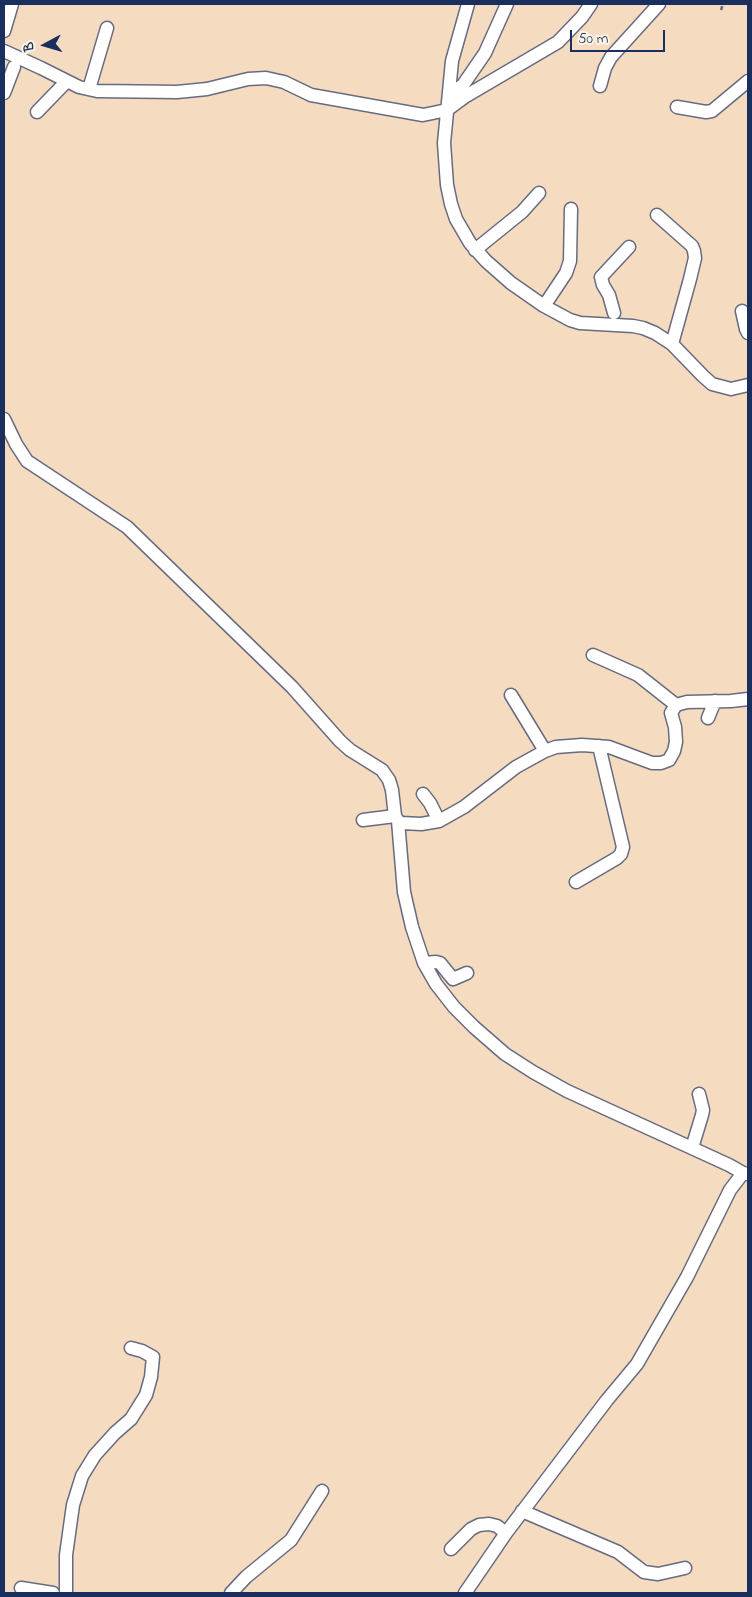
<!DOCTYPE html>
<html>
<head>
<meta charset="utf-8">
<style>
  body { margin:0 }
  #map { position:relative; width:752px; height:1597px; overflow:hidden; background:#f5dbbf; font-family:"Indie Flower",sans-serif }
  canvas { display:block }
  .frame { position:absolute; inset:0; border:5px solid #1b2f5e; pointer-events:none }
  .north { position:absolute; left:20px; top:20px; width:50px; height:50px; -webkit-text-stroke:4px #fcf5e5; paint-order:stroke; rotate:264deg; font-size:14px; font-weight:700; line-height:20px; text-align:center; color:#1b2f5e }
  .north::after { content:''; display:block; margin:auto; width:18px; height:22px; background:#1b2f5e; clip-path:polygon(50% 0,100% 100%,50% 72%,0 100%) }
  .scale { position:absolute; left:570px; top:30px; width:95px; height:22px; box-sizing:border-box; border:2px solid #1b2f5e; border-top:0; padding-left:6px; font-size:15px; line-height:18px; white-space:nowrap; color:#1b2f5e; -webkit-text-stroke:4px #fcf5e5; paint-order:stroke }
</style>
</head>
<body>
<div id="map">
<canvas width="752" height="1597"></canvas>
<div class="frame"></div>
<div class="north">B</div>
<div class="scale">50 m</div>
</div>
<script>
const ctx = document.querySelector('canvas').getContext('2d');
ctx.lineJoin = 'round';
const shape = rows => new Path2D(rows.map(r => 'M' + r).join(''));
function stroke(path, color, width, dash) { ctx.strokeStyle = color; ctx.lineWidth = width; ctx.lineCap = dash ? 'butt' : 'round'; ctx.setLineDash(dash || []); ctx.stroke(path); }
const path = shape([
  [721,10,723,4]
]);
const minor = shape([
  [468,4,452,61,444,143,447,185,451,204,456,219,470,243,486,261,511,283,544,306,570,320,580,323,633,326,643,328,655,333,672,344,703,376,712,384,731,389,748,385],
  [4,31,12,4],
  [4,51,41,68,79,87,97,91,177,92,207,89,248,79,266,78,284,82,311,95,423,115,447,110,466,96,558,42,582,17,591,4],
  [600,86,605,68,611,57,659,4],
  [89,89,107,28],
  [4,93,14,67],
  [449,95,463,85,485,53,507,4],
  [677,107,706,112,712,111,748,81],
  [37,112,67,81],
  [657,215,692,246,694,251,695,258,690,279,672,344],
  [475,250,522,212,539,193],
  [544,306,566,273,570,261,571,209],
  [742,311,746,329,748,333],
  [614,313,609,295,603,285,601,277,629,247],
  [4,419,16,444,27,461,127,527,292,687,340,741,350,750,382,770,389,780,392,790,395,816,398,821,402,823,421,824,439,821,464,807,516,767,545,751,556,747,582,745,609,747,652,763,661,763,669,760,674,751,676,742,675,727,671,713,676,705,687,702,731,701,748,699],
  [593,655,638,675,676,705],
  [511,695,545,751],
  [708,718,715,701],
  [423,794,430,803,439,821],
  [363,820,395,816],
  [398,821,404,892,412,927,424,963,436,984,454,1007,474,1027,505,1054,533,1072,567,1091,729,1165,743,1173,748,1174],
  [576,882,617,858,621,854,623,847,599,746],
  [424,963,436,962,440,963,453,979,467,973],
  [692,1148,702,1115,703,1110,699,1094],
  [522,1511,618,1552,644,1572,658,1574,685,1568],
  [451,1549,471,1529,479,1525,489,1524,497,1526,506,1533],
  [21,1588,53,1593],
  [66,1593,66,1555,73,1505,82,1476,95,1455,115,1433,131,1419,146,1395,151,1377,153,1357,142,1351,131,1348],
  [231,1593,246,1577,291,1540,322,1491],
  [465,1593,506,1533,607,1400,637,1364,687,1277,730,1190,743,1173]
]);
stroke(minor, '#676b80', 15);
stroke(path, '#676b80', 2.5, [4, 4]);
stroke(minor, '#fff', 12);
</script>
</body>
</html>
